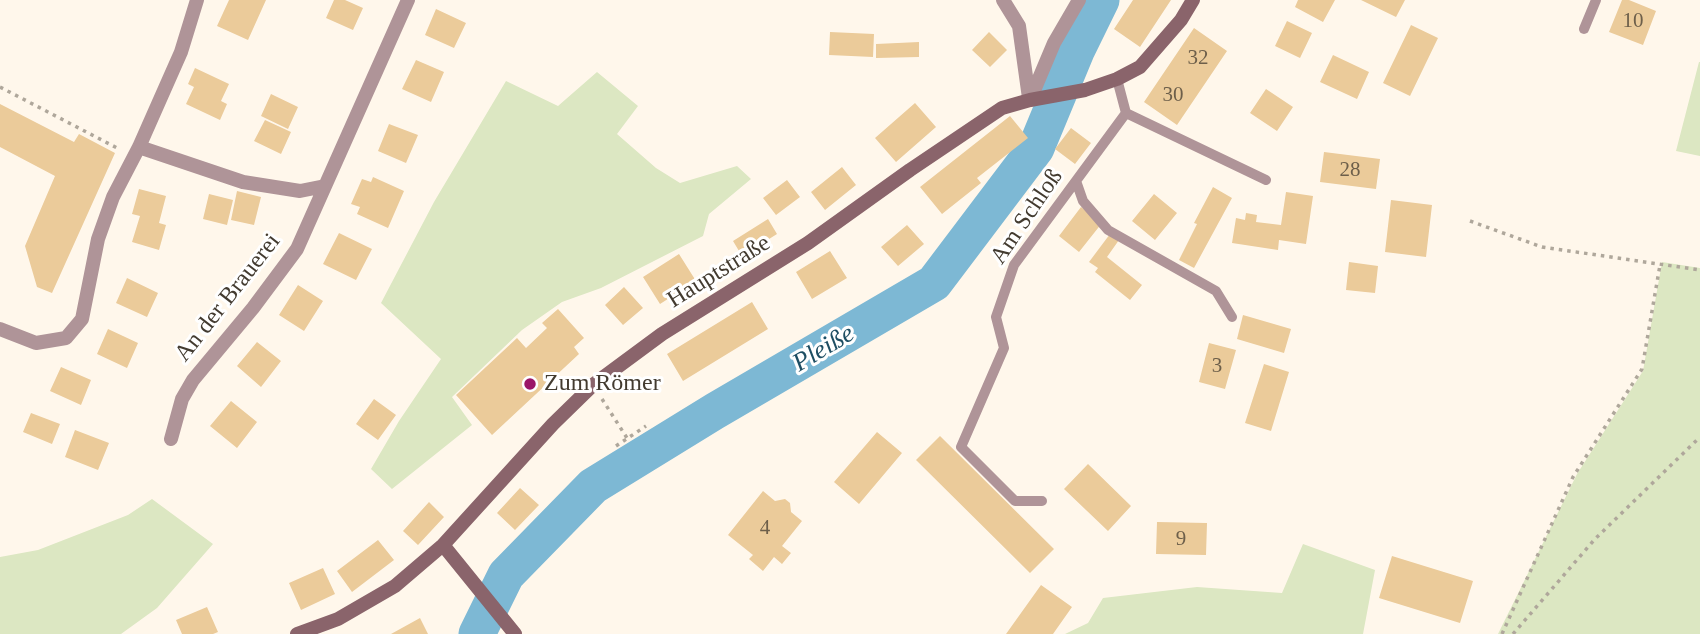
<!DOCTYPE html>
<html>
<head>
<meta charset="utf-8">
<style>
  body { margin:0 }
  canvas { display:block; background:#fff7eb }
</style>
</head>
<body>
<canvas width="1700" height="634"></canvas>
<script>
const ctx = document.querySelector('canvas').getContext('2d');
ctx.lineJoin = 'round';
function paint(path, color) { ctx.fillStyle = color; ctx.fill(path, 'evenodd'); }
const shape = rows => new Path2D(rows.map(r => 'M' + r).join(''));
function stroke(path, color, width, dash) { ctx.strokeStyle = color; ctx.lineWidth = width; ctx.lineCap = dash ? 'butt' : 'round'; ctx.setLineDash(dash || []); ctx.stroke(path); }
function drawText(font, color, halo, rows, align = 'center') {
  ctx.font = font + ' "Times New Roman",serif'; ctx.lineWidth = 6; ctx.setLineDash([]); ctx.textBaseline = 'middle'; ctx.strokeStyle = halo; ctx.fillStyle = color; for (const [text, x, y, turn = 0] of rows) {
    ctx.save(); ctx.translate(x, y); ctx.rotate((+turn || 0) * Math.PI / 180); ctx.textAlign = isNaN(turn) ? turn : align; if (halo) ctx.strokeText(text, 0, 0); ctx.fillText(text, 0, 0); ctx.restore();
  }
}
const green = shape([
  [1699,62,1700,62,1700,156,1676,151],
  [597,72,638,106,617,134,656,168,680,183,737,166,751,179,709,214,703,236,601,288,562,302,522,330,452,397,472,425,392,489,371,469,399,421,441,359,381,303,434,202,506,81,558,106],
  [1662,262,1700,268,1700,634,1498,634,1577,474,1643,371],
  [152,499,213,544,157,608,121,634,0,634,0,557,38,550,128,515],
  [1303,544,1375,570,1363,634,1065,634,1088,623,1103,598,1197,587,1282,593]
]);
const river = shape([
  [477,634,506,575,593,486,715,411,934,283,1036,148,1077,49,1101,0]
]);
const building = shape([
  [229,0,266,0,248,40,217,26],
  [334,0,345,0,363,8,353,30,326,18],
  [1133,0,1171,0,1140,47,1114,29],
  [1298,0,1335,0,1323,22,1295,7],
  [1361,0,1405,0,1396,17],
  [1622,0,1629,0,1656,11,1643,45,1609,32],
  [436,9,466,23,454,48,425,35],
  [1287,21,1312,33,1300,58,1275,46],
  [1411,25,1438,38,1410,96,1383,83],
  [1194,28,1227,51,1177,125,1144,102],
  [830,32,874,34,873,57,829,55],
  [989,32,1007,50,990,67,972,50],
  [919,42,919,57,876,58,876,44],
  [1333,55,1369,72,1357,99,1320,82],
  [416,60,444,72,431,102,402,89],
  [195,68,229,84,221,101,227,104,220,120,186,104,194,87,188,84],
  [1266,89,1293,107,1277,131,1250,113],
  [271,94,298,107,288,129,261,116],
  [915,103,936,127,896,162,875,138],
  [0,104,74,142,79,134,115,153,52,293,37,287,25,246,55,176,0,147],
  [1010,116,1028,138,977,178,981,183,942,214,920,187],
  [265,120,291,132,281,154,254,141],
  [389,124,418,135,406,163,378,151],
  [1071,128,1091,143,1075,164,1055,149],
  [1324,152,1380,159,1376,189,1320,182],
  [842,167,856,185,825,210,811,192],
  [373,177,404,191,388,228,357,214,360,207,351,204,362,179,371,182],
  [787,180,800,197,776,215,763,198],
  [1213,187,1232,198,1194,268,1179,260,1197,224,1194,223],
  [139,189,166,196,159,223,166,225,159,250,132,242,140,216,132,214],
  [237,191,261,197,254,225,231,220],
  [1286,192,1313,196,1306,244,1279,240,1278,250,1232,243,1236,218,1245,220,1246,213,1257,215,1256,222,1281,225],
  [209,194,233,200,227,225,203,219],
  [1154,194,1177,213,1155,240,1132,221],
  [1391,200,1432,205,1426,257,1385,252],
  [1081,207,1102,223,1079,252,1059,236],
  [768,219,777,234,742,256,733,241],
  [907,225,924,244,898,266,881,247],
  [339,233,372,249,356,280,323,264],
  [1110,234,1119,240,1107,257,1142,285,1130,300,1095,272,1098,268,1089,262],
  [830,251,847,278,812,299,796,272],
  [679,254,696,281,660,304,643,277],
  [1349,262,1378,266,1375,293,1346,290],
  [127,278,158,293,147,317,116,303],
  [298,285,323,301,304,331,279,315],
  [624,287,643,308,623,325,605,305],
  [752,302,768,329,683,381,667,354],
  [558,309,584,338,574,347,579,354,492,435,456,395,517,338,526,348,547,328,542,323],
  [1243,315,1291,329,1284,353,1237,339],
  [108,329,138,343,127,368,97,354],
  [257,342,281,361,261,387,237,366],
  [1209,343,1236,350,1225,389,1199,382],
  [1264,364,1289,372,1271,431,1245,423],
  [61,367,91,380,81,405,50,391],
  [374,399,396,415,378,440,356,424],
  [231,401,257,422,237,448,210,426],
  [31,413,60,424,52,444,23,432],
  [75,430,109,443,98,470,65,457],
  [877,432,902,453,859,504,834,482],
  [940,436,1054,549,1030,573,916,460],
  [1088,464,1131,506,1108,531,1064,489],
  [520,488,539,505,515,530,497,513],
  [763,491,775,501,785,499,790,503,791,512,802,521,782,546,791,553,782,564,774,557,763,571,749,559,753,555,728,535],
  [429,502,444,517,418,545,403,531],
  [1157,522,1207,523,1206,555,1156,554],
  [378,540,394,560,352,592,337,571],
  [1392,556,1473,581,1460,623,1379,598],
  [323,568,335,594,301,610,289,583],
  [1041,585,1072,607,1053,634,1006,634],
  [207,607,218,632,213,634,182,634,176,620],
  [420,618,428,634,391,634]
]);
const path = shape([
  [0,87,119,149],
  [1470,221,1542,247,1700,270],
  [602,399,627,438],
  [616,446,646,426],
  [1502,634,1573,477,1642,369,1660,265],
  [1513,634,1595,539,1700,437]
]);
const lane = shape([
  [1584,29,1596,0],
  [1126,113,1266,180],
  [1076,181,1083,201,1108,230,1216,291,1232,317],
  [1042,501,1015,501,961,447,1004,348,996,317,1014,265,1126,113,1117,79]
]);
const street = shape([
  [1003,0,1019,26,1029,98],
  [1030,100,1054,43,1079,0],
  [139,147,243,182,300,191,325,186],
  [0,329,36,343,66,338,82,319,98,239,113,197,139,147,181,52,197,0],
  [171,439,182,399,193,380,253,308,297,249,408,0]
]);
const secondary = shape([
  [443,545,515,634],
  [297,634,338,619,395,586,443,545,553,424,593,385,662,334,808,243,910,170,1002,108,1030,100,1085,90,1117,79,1140,67,1181,20,1193,0]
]);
const markers = [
  [530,384,7,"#9b1668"]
];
const numberNames = [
  ["10",1633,21],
  ["32",1198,58],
  ["30",1173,95],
  ["28",1350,170],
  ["3",1217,366],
  ["4",765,528],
  ["9",1181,539]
];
const streetNames = [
  ["Am Schloß",1027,217,-56],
  ["Hauptstraße",719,272,-32],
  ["An der Brauerei",228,298,-52]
];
const poiNames = [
  ["Zum Römer",544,384]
];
const waterNames = [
  ["Pleiße",824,349,-31]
];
paint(green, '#dce7c2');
stroke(river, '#7db8d4', 37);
paint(building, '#ebcb9a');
stroke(path, '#afa79b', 3.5, [3.5, 5]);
stroke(lane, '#af9498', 10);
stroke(street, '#af9498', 14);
stroke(secondary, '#8a646b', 14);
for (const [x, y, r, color] of markers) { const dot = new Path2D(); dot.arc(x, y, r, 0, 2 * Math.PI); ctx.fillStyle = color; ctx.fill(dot); stroke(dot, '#fff', 2.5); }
drawText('21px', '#6d5f4a', null, numberNames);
drawText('24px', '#433b30', '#fff', streetNames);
drawText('24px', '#433b30', '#fff', poiNames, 'left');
drawText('italic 26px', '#1e4e63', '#fff', waterNames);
</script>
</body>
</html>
